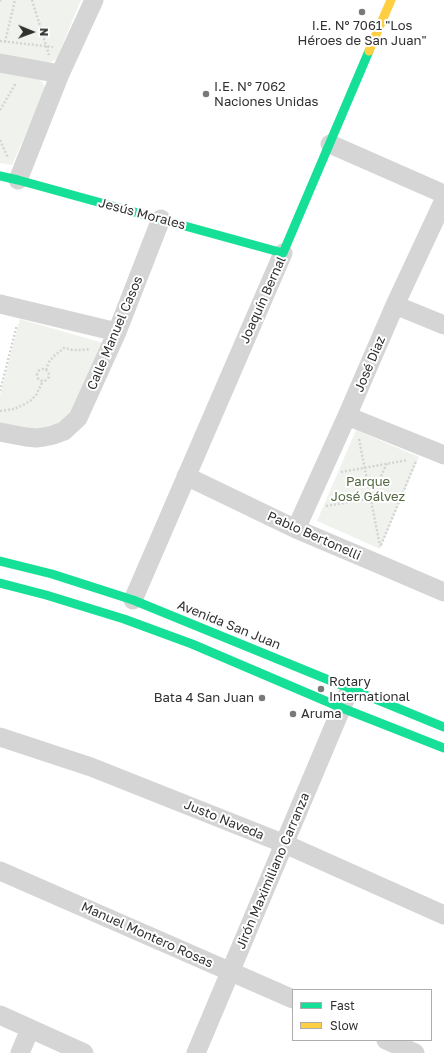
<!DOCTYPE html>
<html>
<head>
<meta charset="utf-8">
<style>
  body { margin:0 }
  #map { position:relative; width:444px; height:1053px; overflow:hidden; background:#fff; font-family:"Golos Text",sans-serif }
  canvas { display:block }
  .legend { position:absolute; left:292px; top:989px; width:140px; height:52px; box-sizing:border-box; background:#fff; border:1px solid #adadad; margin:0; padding:5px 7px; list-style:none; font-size:12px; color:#313131 }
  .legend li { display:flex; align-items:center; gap:8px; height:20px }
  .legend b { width:20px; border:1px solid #adadad }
  .north { position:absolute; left:12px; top:12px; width:40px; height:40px; -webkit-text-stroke:3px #fff; paint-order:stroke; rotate:91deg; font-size:11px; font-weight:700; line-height:16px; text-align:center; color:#313131 }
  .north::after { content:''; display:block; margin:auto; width:14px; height:18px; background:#313131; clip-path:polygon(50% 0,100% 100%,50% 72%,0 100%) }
</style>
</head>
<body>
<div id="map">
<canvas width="444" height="1053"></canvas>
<ul class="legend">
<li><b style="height:5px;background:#16e098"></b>Fast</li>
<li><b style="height:5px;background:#ffcf43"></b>Slow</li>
</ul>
<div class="north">N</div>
</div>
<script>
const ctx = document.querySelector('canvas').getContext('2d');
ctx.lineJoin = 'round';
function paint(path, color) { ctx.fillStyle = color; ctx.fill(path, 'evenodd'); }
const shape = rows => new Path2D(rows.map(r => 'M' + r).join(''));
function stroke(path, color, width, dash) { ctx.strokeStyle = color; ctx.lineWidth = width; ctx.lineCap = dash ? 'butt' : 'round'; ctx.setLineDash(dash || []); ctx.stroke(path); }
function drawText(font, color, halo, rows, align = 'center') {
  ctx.font = font + ' "Golos Text",sans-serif'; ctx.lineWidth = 4; ctx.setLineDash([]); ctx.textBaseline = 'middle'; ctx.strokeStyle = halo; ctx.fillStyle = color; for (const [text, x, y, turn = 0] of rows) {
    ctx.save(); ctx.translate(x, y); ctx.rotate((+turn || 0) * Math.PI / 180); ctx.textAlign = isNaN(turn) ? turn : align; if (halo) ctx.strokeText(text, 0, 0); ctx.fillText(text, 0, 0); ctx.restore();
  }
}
const green = shape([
  [0,0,81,0,57,58,55,60,48,63,0,55],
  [0,72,40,80,43,83,45,87,44,92,12,165,0,163],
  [20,319,103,343,74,416,49,432,0,423,0,395],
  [356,430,419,457,380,549,317,521]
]);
const path = shape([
  [32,0,49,55],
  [0,1,1,0],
  [0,41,53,47],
  [5,42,15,0],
  [0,110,16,83],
  [0,140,8,158],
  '37 375a6 6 0 1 1 12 0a6 6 0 1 1-12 0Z',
  [46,370,49,362,54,356,64,348,73,350,82,350,90,349],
  [0,391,17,325],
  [0,411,14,409,23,405,30,401,36,395,43,381],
  [359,439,380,546],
  [341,472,408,460],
  [371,498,387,463],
  [326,506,402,493],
  [381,545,416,461]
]);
const street = shape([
  [0,63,60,74],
  [330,144,444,194],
  [18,180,60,74,94,0],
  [0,304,117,332],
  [395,305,444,325],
  [347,416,444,455],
  [0,432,26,437,36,438,44,437,53,435,64,431,78,418,117,332,161,219],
  [186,476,296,529,374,562,444,592],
  [296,529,347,416,395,305,444,200],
  [133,600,283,253],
  [0,737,91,767,285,844,444,915],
  [0,871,293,999],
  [0,1015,84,1053],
  [386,1040,415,1053],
  [20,1053,30,1029],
  [196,1053,347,695]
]);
const fast = shape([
  [0,176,18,180,283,253,369,51],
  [0,561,52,574,133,600,444,727],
  [0,583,46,595,124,619,192,644,342,708,444,748]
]);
const slow = shape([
  [369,51,391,0]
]);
const markers = [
  [362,12,4,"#797979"],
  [206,94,4,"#797979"],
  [321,689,4,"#797979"],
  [262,698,4,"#797979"],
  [293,714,4,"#797979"]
];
const poiNames = [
  ["I.E. N° 7061 \"Los",362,26,"center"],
  ["Héroes de San Juan\"",362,41,"center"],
  ["I.E. N° 7062",214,87],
  ["Naciones Unidas",214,102],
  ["Rotary",329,682],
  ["International",329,697],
  ["Bata 4 San Juan",254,698,"right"],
  ["Aruma",301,714]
];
const streetNames = [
  ["Jesús Morales",142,214,15],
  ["Joaquín Bernal",263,300,-66],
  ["Calle Manuel Casos",115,333,-67],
  ["José Diaz",370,364,-67],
  ["Pablo Bertonelli",314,536,24],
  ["Avenida San Juan",229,625,22],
  ["Justo Naveda",224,820,22],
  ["Jirón Maximiliano Carranza",273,871,-67],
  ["Manuel Montero Rosas",147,935,24]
];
const parkNames = [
  ["Parque",368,482],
  ["José Gálvez",368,497]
];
paint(green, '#f0f3ed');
stroke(path, '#d4d4d4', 2.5, [2, 2]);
stroke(street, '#d5d5d5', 19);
stroke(fast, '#16e098', 9);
stroke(slow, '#ffcf43', 9);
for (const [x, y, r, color] of markers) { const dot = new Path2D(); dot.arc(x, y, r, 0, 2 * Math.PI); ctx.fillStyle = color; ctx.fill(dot); stroke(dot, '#fff', 1.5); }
drawText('13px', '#313131', '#fff', poiNames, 'left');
drawText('13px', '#313131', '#fff', streetNames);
drawText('13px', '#546943', '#fff', parkNames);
</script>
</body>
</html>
